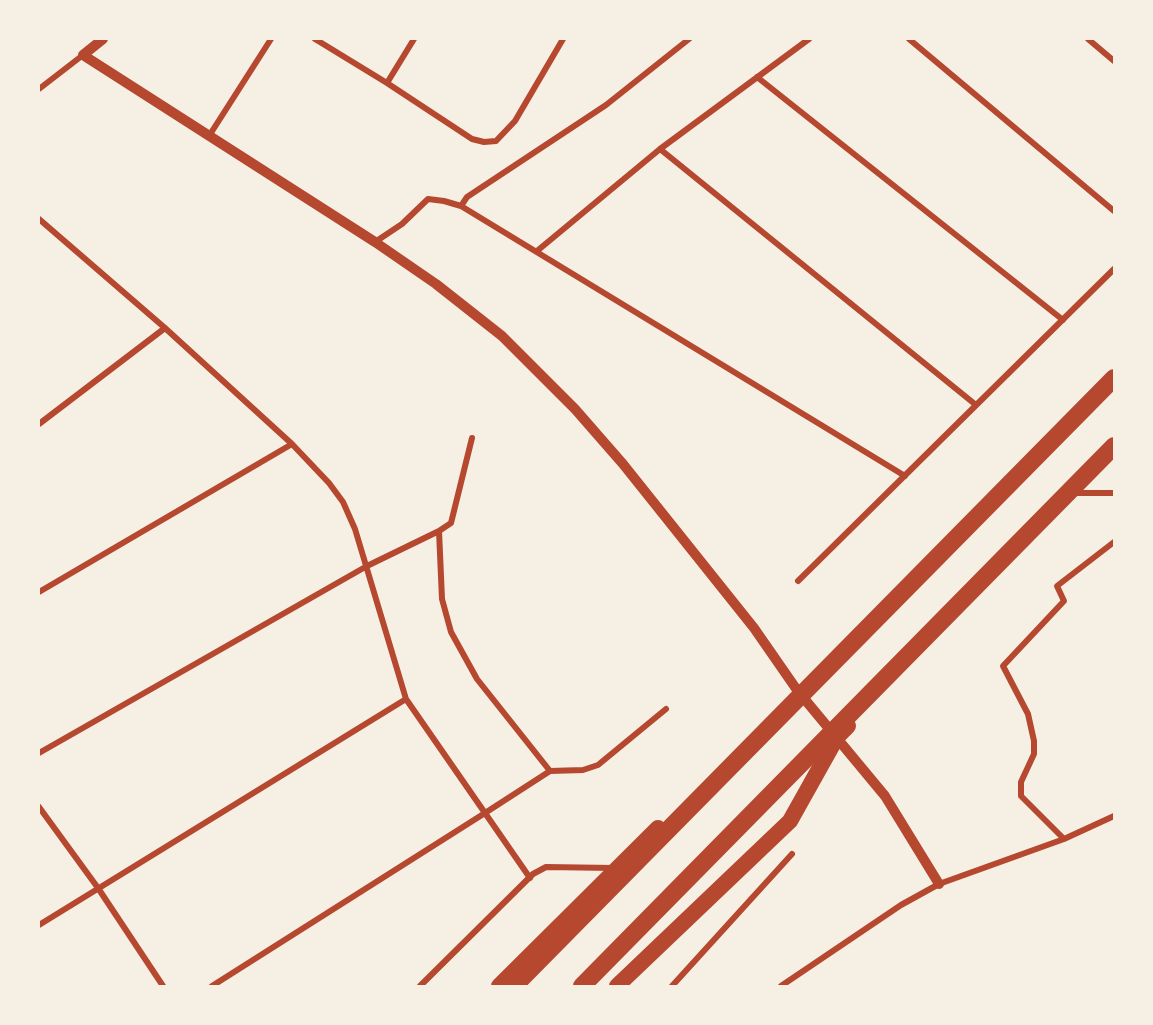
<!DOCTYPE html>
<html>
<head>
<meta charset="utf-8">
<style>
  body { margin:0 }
  #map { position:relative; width:1153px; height:1025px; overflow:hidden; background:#f6efe4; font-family:"Open Sans",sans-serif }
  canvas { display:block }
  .frame { position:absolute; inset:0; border:40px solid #f6efe4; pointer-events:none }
</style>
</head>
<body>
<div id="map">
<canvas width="1153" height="1025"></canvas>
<div class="frame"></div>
</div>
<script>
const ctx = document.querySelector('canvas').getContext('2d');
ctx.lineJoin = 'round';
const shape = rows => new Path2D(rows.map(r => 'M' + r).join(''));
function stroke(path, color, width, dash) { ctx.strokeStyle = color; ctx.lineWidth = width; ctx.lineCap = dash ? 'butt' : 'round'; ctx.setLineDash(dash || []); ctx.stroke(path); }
const minor = shape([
  [315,39,387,83,472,139,484,142,496,141,515,121,563,39],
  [909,39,1114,211],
  [1088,39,1114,61],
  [757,77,1063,320],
  [387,83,414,39],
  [39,89,83,55],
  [209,136,271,39],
  [660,149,976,405],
  [461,206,467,197,606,105,689,39],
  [39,219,165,328,292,444,329,483,343,502,355,529,406,699,485,813,212,986],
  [375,242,402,224,428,199,444,201,461,206,905,476],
  [537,251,660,149,809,39],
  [39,424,165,328],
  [1077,493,1114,493],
  [439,531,451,523,472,438],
  [798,581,1114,269],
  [39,592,292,444],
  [39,753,367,566,439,531,442,599,451,632,477,679,550,771],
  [39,807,98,888,163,986],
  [1064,839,1021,796,1021,782,1034,754,1034,741,1028,714,1003,666,1064,601,1057,586,1114,542],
  [530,878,485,813,550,771,583,770,598,765,666,709],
  [39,925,406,699],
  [420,986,533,874,546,867,613,868],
  [672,986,792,854],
  [781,986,901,905,939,884,1064,839,1114,816]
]);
const tertiary = shape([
  [103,39,83,55,375,242,436,284,502,336,575,409,623,464,754,628,797,690,885,796,939,884]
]);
const trunk = shape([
  [499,986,658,828],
  [617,986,790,821,837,737,848,726]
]);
const motorway = shape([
  [514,986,1114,378],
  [582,986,1114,446]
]);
stroke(minor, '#b5482f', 6);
stroke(tertiary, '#b5482f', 10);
stroke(trunk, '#b5482f', 16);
stroke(motorway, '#b5482f', 18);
</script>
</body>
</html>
